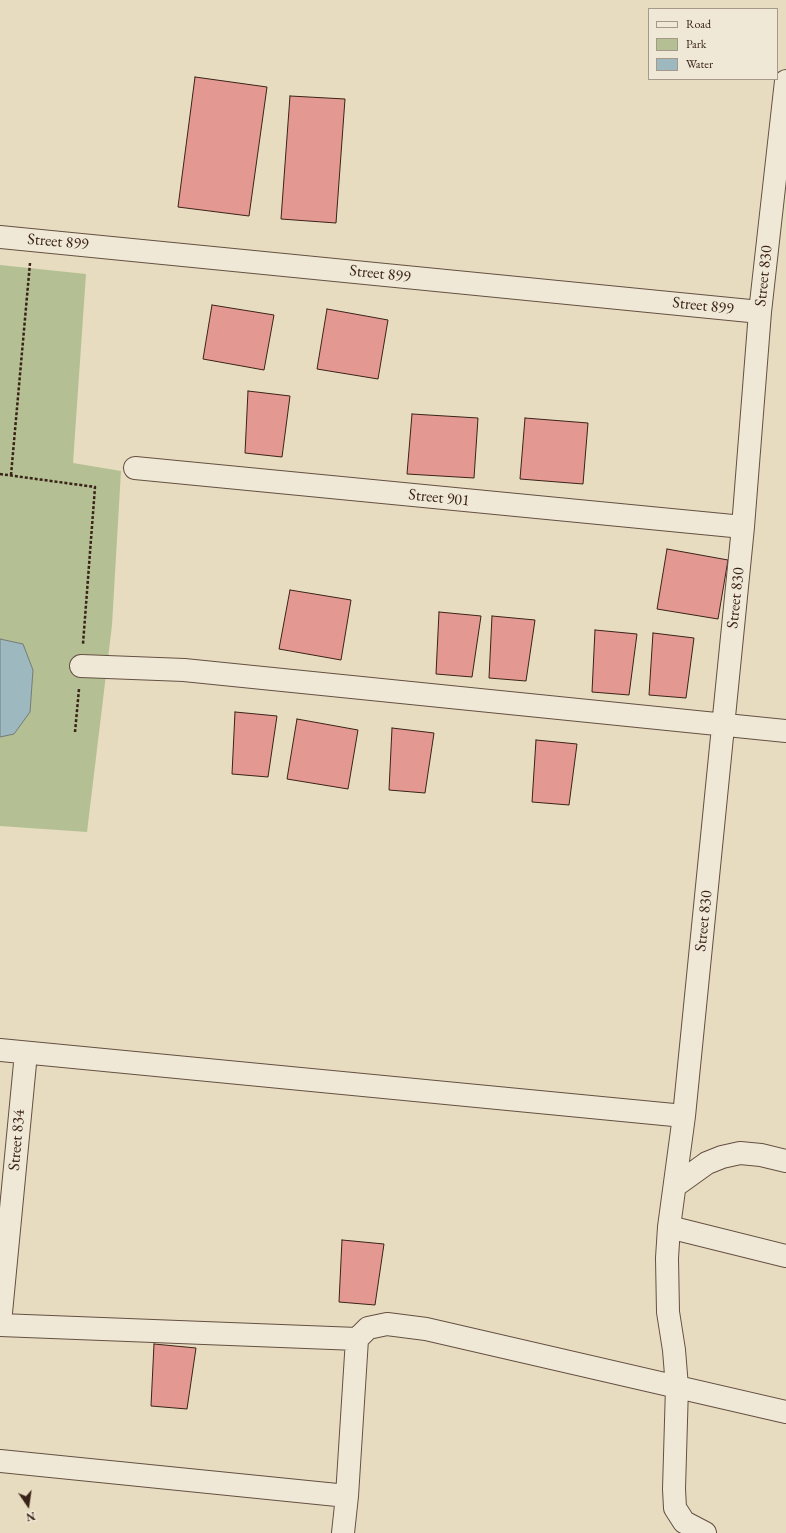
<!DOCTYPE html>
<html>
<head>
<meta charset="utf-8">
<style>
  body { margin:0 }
  #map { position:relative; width:786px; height:1533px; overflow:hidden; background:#e7dcc0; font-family:"EB Garamond",serif }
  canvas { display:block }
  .legend { position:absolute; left:648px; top:8px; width:130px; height:72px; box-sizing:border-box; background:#efe8d6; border:1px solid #a7998a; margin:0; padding:5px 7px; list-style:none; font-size:12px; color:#3a2218 }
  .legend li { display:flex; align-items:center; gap:8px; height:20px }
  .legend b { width:20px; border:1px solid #a7998a }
  .north { position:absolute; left:8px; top:1485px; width:40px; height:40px; -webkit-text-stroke:3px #efe8d6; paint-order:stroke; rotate:167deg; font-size:11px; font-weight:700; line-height:16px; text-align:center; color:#3a2218 }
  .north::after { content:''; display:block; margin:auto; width:14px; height:18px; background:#3a2218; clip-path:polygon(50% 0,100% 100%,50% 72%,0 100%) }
</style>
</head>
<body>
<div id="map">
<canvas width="786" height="1533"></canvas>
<ul class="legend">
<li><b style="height:5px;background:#efe8d6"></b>Road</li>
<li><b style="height:11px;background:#b4c093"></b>Park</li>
<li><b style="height:11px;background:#9db8be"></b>Water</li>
</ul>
<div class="north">N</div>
</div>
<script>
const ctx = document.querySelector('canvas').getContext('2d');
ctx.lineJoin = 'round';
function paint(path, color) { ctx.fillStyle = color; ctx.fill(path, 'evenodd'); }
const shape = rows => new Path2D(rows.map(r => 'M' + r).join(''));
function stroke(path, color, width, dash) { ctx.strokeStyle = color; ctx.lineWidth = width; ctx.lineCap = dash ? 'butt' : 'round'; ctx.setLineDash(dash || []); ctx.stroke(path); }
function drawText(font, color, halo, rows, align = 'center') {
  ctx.font = font + ' "EB Garamond",serif'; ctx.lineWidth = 3; ctx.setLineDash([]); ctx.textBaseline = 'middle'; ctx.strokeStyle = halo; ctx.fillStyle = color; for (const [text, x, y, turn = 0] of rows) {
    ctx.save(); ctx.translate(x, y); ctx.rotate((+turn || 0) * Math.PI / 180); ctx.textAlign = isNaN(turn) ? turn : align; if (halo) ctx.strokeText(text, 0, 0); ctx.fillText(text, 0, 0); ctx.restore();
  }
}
const green = shape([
  [0,265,86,274,73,463,121,471,112,625,87,832,0,826]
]);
const water = shape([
  [0,639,23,644,33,670,30,712,14,734,0,737,0,639]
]);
const building = shape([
  [195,77,267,87,249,216,178,207,195,77],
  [290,96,345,99,336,223,281,219,290,96],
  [212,305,274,315,264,370,203,359,212,305],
  [327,309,388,320,378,379,317,369,327,309],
  [248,391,290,396,282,457,245,453,248,391],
  [412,414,478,418,474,478,407,474,412,414],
  [525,418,588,423,583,484,520,479,525,418],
  [667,549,728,560,718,619,657,609,667,549],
  [290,590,351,600,341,660,279,649,290,590],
  [439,612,481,616,472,677,436,674,439,612],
  [492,616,535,620,526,681,489,678,492,616],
  [595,630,637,634,629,695,592,692,595,630],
  [653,633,694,638,686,698,649,695,653,633],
  [235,712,277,716,268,777,232,774,235,712],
  [297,719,358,730,348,789,287,779,297,719],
  [392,728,434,733,425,793,389,790,392,728],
  [536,740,577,744,569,805,532,802,536,740],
  [342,1240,384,1244,375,1305,339,1302,342,1240],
  [154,1344,196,1348,187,1409,151,1406,154,1344]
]);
const path = shape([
  [0,474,95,487,83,644],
  [11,475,30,263],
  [75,732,79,689]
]);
const minor = shape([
  [0,237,760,312],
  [135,468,743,527],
  [81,666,184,670,786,731],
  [0,1050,684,1116],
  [675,1186,707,1163,722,1157,740,1153,761,1155,786,1161],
  [669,1227,786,1256],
  [0,1323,26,1053],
  [0,1325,357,1339],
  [0,1461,347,1496],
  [343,1533,347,1496,357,1339,368,1328,387,1324,426,1329,786,1412],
  [705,1533,684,1522,675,1508,674,1489,677,1387,674,1350,668,1312,667,1258,669,1227,684,1116,743,527,760,312,786,81]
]);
const streetNames = [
  ["Street 899",58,242,5],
  ["Street 899",380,274,6],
  ["Street 830",764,276,-84],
  ["Street 899",703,306,6],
  ["Street 901",439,498,6],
  ["Street 830",736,598,-84],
  ["Street 830",704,921,-84],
  ["Street 834",17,1140,-85]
];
paint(green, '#b4c093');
paint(water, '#9db8be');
stroke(water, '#757c7c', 1);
paint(building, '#e39991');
stroke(building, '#3a2218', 1);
stroke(minor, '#655042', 24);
stroke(path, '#3a2218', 2.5, [3, 2]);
stroke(minor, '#efe8d6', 22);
drawText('16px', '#3a2218', '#efe8d6', streetNames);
</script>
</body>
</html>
